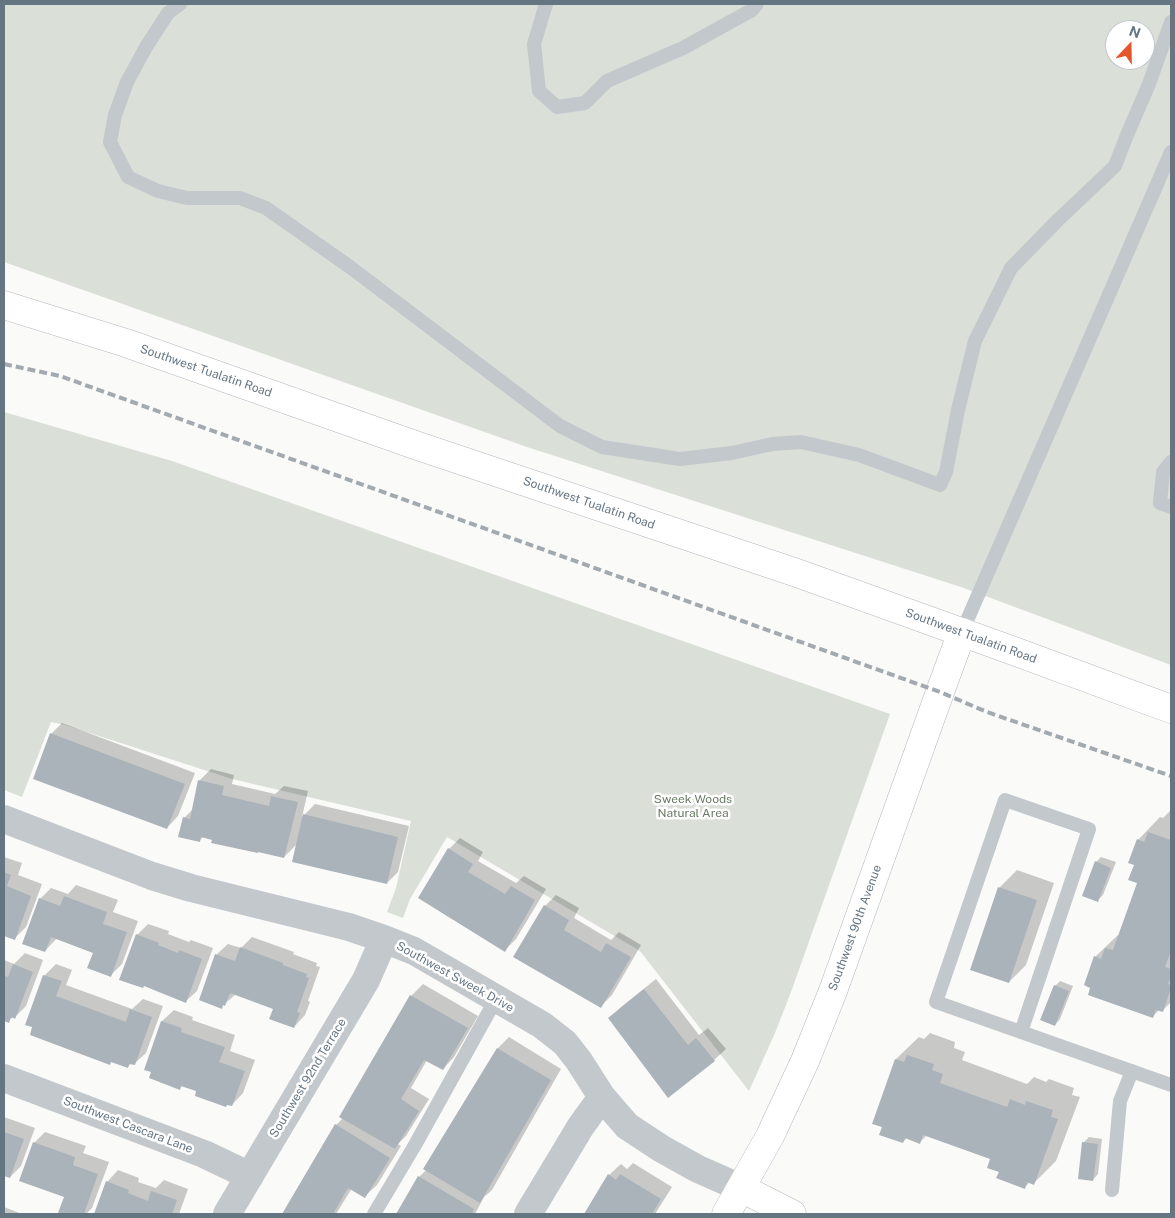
<!DOCTYPE html>
<html>
<head>
<meta charset="utf-8">
<style>
  body { margin:0 }
  #map { position:relative; width:1175px; height:1218px; overflow:hidden; background:#fafaf8; font-family:"Public Sans",sans-serif }
  canvas { display:block }
  .frame { position:absolute; inset:0; border:5px solid #657683; pointer-events:none }
  .north { position:absolute; left:1105px; top:20px; width:50px; height:50px; box-sizing:border-box; background:#fff; border:1px solid #c1c8cd; border-radius:50%; rotate:21deg; font-size:14px; font-weight:700; line-height:20px; text-align:center; color:#657683 }
  .north::after { content:''; display:block; margin:auto; width:18px; height:22px; background:#e4572e; clip-path:polygon(50% 0,100% 100%,50% 72%,0 100%) }
</style>
</head>
<body>
<div id="map">
<canvas width="1175" height="1218"></canvas>
<div class="frame"></div>
<div class="north">N</div>
</div>
<script>
const ctx = document.querySelector('canvas').getContext('2d');
ctx.lineJoin = 'round';
function paint(path, color) { ctx.fillStyle = color; ctx.fill(path, 'evenodd'); }
const shape = rows => new Path2D(rows.map(r => 'M' + r).join(''));
function stroke(path, color, width, dash) { ctx.strokeStyle = color; ctx.lineWidth = width; ctx.lineCap = dash ? 'butt' : 'round'; ctx.setLineDash(dash || []); ctx.stroke(path); }
function drawText(font, color, halo, rows, align = 'center') {
  ctx.font = font + ' "Public Sans",sans-serif'; ctx.lineWidth = 5; ctx.setLineDash([]); ctx.textBaseline = 'middle'; ctx.strokeStyle = halo; ctx.fillStyle = color; for (const [text, x, y, turn = 0] of rows) {
    ctx.save(); ctx.translate(x, y); ctx.rotate((+turn || 0) * Math.PI / 180); ctx.textAlign = isNaN(turn) ? turn : align; if (halo) ctx.strokeText(text, 0, 0); ctx.fillText(text, 0, 0); ctx.restore();
  }
}
const green = shape([
  [4,4,1171,4,1171,665,961,587,527,447,4,262],
  [1115,30,1145,30,1145,60,1115,60],
  [4,412,172,461,890,714,791,992,775,1033,749,1091,640,951,447,837,410,899,403,918,387,912,396,888,411,821,232,779,65,725,51,722,22,797,4,790]
]);
const shadow = shape([
  [62,723,195,773,178,816,167,828,51,734],
  [211,769,234,775,232,784,275,794,284,786,308,791,302,817,315,804,409,826,398,872,387,883,298,843,284,857,203,837,199,841,184,818,193,809,199,781],
  [1171,810,1171,1002,1162,1011,1159,1010,1153,1016,1095,957,1118,935,1119,935,1138,883,1135,864,1138,840,1160,817,1163,818],
  [460,838,483,852,478,861,516,883,524,876,546,889,516,939,505,950,449,849],
  [4,857,22,863,18,875,42,884,26,927,15,938,4,934],
  [1101,857,1116,862,1103,895,1098,900,1096,862],
  [1017,870,1054,883,1026,965,1009,982,971,969,1000,887],
  [76,885,118,900,113,912,138,921,122,964,111,975,95,952,57,938,45,951,40,899,51,888,68,894],
  [556,895,579,908,574,918,611,940,619,932,641,945,612,995,600,1007,545,906],
  [148,924,169,931,168,934,189,942,191,940,213,948,197,991,185,1002,137,935],
  [252,937,294,952,293,954,317,963,316,966,320,967,308,1001,310,1002,305,1015,294,1027,275,1008,236,994,221,1007,216,955,228,944,241,948],
  [25,953,43,960,26,1006,15,1017,13,1017,8,1021,4,1020,4,960,14,964],
  [56,964,72,970,66,985,132,1009,143,999,163,1006,146,1053,134,1064,131,1063,128,1067,112,1061,110,1063,31,1034,44,976],
  [656,979,699,1035,708,1028,726,1049,714,1060,669,1096,610,1018,621,1007],
  [1060,981,1073,986,1060,1019,1055,1025,1055,986],
  [423,984,478,1016,454,1057,443,1069,427,1060,411,1088,429,1099,406,1136,398,1144,401,1146,377,1185,365,1196,352,1188,336,1214,284,1214,336,1125,343,1118,341,1116,411,996],
  [174,1010,193,1017,192,1020,235,1035,230,1051,255,1060,243,1093,232,1105,183,1085,180,1088,152,1072,145,1069,162,1021],
  [930,1033,955,1042,954,1048,965,1052,962,1060,1027,1084,1034,1077,1046,1082,1049,1079,1074,1088,1072,1095,1080,1097,1056,1161,1034,1183,1030,1182,1025,1187,1000,1171,992,1159,927,1135,920,1142,907,1138,903,1142,883,1127,874,1123,896,1059,919,1037,924,1039],
  [509,1037,561,1069,492,1190,484,1197,475,1214,397,1214,419,1177,426,1170,498,1048],
  [4,1117,35,1128,21,1166,10,1177,4,1175],
  [45,1132,86,1146,83,1153,109,1162,92,1208,86,1214,66,1214,60,1212,65,1196,34,1143],
  [1089,1137,1102,1139,1098,1174,1093,1180,1079,1178,1084,1142],
  [633,1163,672,1187,655,1214,585,1214,609,1175,621,1164,627,1169],
  [118,1170,139,1178,138,1182,156,1188,164,1180,188,1189,179,1214,95,1214,107,1182],
  [4,1207,22,1214,4,1214]
]);
const building = shape([
  [50,733,185,784,167,829,33,779],
  [198,780,224,786,222,795,269,806,271,796,298,802,284,858,258,852,258,853,211,843,212,840,201,837,200,842,178,837,183,817,190,819],
  [303,814,398,837,387,884,292,862],
  [1148,832,1171,840,1171,951,1165,967,1171,969,1171,976,1168,984,1171,985,1171,988,1163,1012,1156,1010,1153,1018,1088,995,1090,988,1084,985,1094,956,1101,959,1105,948,1113,950,1137,883,1128,880,1134,865,1128,863,1137,839,1144,842],
  [448,848,473,864,468,872,505,894,511,886,535,900,505,952,418,898],
  [1095,861,1111,868,1098,902,1082,896],
  [4,872,11,875,7,886,31,896,15,940,4,936],
  [998,887,1037,900,1009,983,970,970],
  [64,896,107,912,103,924,127,932,111,977,87,968,93,953,51,937,45,952,22,944,39,898,60,906],
  [544,905,569,920,564,930,601,952,606,943,631,957,601,1008,513,957],
  [136,934,159,943,158,945,178,953,179,950,202,959,186,1003,144,986,143,988,119,980],
  [240,947,283,963,283,965,307,974,306,977,309,978,297,1012,300,1013,294,1028,269,1019,273,1009,230,993,225,1006,223,1005,222,1009,199,1000,215,954,235,961],
  [13,964,33,972,15,1019,11,1017,9,1023,4,1021,4,976,8,977],
  [43,975,62,981,56,996,126,1022,130,1009,152,1017,135,1065,129,1064,128,1068,111,1062,110,1065,30,1035,32,1027,25,1025],
  [1054,985,1069,991,1055,1026,1040,1020],
  [644,989,688,1045,696,1038,715,1061,668,1098,608,1018],
  [410,995,468,1028,443,1070,424,1060,401,1099,419,1111,395,1149,339,1117],
  [161,1021,182,1028,181,1032,225,1047,219,1062,245,1071,232,1106,227,1105,226,1107,195,1096,196,1091,181,1086,180,1090,149,1078,151,1072,144,1070],
  [497,1048,551,1080,480,1203,423,1169],
  [907,1055,934,1064,932,1070,943,1074,940,1083,1007,1107,1010,1099,1025,1105,1026,1101,1053,1110,1051,1117,1058,1119,1034,1185,1027,1182,1025,1189,996,1178,999,1172,987,1168,990,1159,923,1135,920,1144,905,1138,903,1143,879,1135,882,1127,872,1124,895,1059,904,1062],
  [335,1124,390,1158,365,1198,348,1188,333,1214,282,1214],
  [4,1132,24,1139,10,1178,4,1176],
  [33,1142,75,1157,73,1165,98,1174,84,1214,62,1214,58,1213,64,1197,19,1181],
  [1082,1142,1098,1144,1093,1181,1078,1179],
  [608,1174,616,1180,620,1174,661,1199,652,1214,584,1214],
  [418,1176,474,1209,472,1214,396,1214],
  [106,1181,129,1190,128,1193,148,1201,151,1191,177,1200,172,1214,94,1214]
]);
const lane = shape([
  [180,4,168,13,146,47,127,82,115,115,110,142,128,177,158,191,187,198,240,198,266,208,350,267,560,426,602,447,680,459,732,453,772,444,801,442,859,455,940,485,946,472,958,410,975,341,1011,268,1058,220,1115,166,1127,135,1149,84,1171,22],
  [546,4,534,44,539,91,557,107,585,103,607,81,683,48,752,10,757,4],
  [1171,462,1163,472,1160,503,1171,507],
  [962,632,1171,152],
  [1021,1032,1089,829,1005,800,936,1002,1171,1085],
  [1112,1190,1120,1101,1132,1071],
  [374,1214,415,1145,496,999]
]);
const street = shape([
  [4,819,152,876,191,888,349,927,384,939,414,951,542,1025,565,1043,579,1061,602,1097,627,1126,662,1149,698,1169,741,1188],
  [4,1078,204,1154,250,1176],
  [227,1214,366,980,384,939],
  [528,1214,581,1126,602,1097]
]);
const secondary = shape([
  [4,305,126,343,415,445,797,573,1011,650,1171,709],
  [741,1188,792,1214],
  [726,1214,770,1136,805,1061,833,991,940,692,962,632]
]);
const rail = shape([
  [4,364,60,376,940,692,987,712,1171,776]
]);
const streetNames = [
  ["Southwest Tualatin Road",206,371,19],
  ["Southwest Tualatin Road",589,503,19],
  ["Southwest Tualatin Road",971,636,20],
  ["Southwest 90th Avenue",855,928,-70],
  ["Southwest Sweek Drive",455,977,29],
  ["Southwest 92nd Terrace",308,1078,-59],
  ["Southwest Cascara Lane",128,1125,21]
];
const parkNames = [
  ["Sweek Woods",693,799],
  ["Natural Area",693,813]
];
paint(green, '#dadfd7');
paint(shadow, '#0003');
paint(building, '#aab3b9');
stroke(secondary, '#b3babf', 29);
stroke(lane, '#c3c8cc', 14);
stroke(street, '#c3c8cc', 28);
stroke(secondary, '#fff', 28);
stroke(rail, '#a2aab0', 4, [8, 4]);
drawText('12px', '#657683', '#fff', streetNames);
drawText('12px', '#687a64', '#fff', parkNames);
</script>
</body>
</html>
